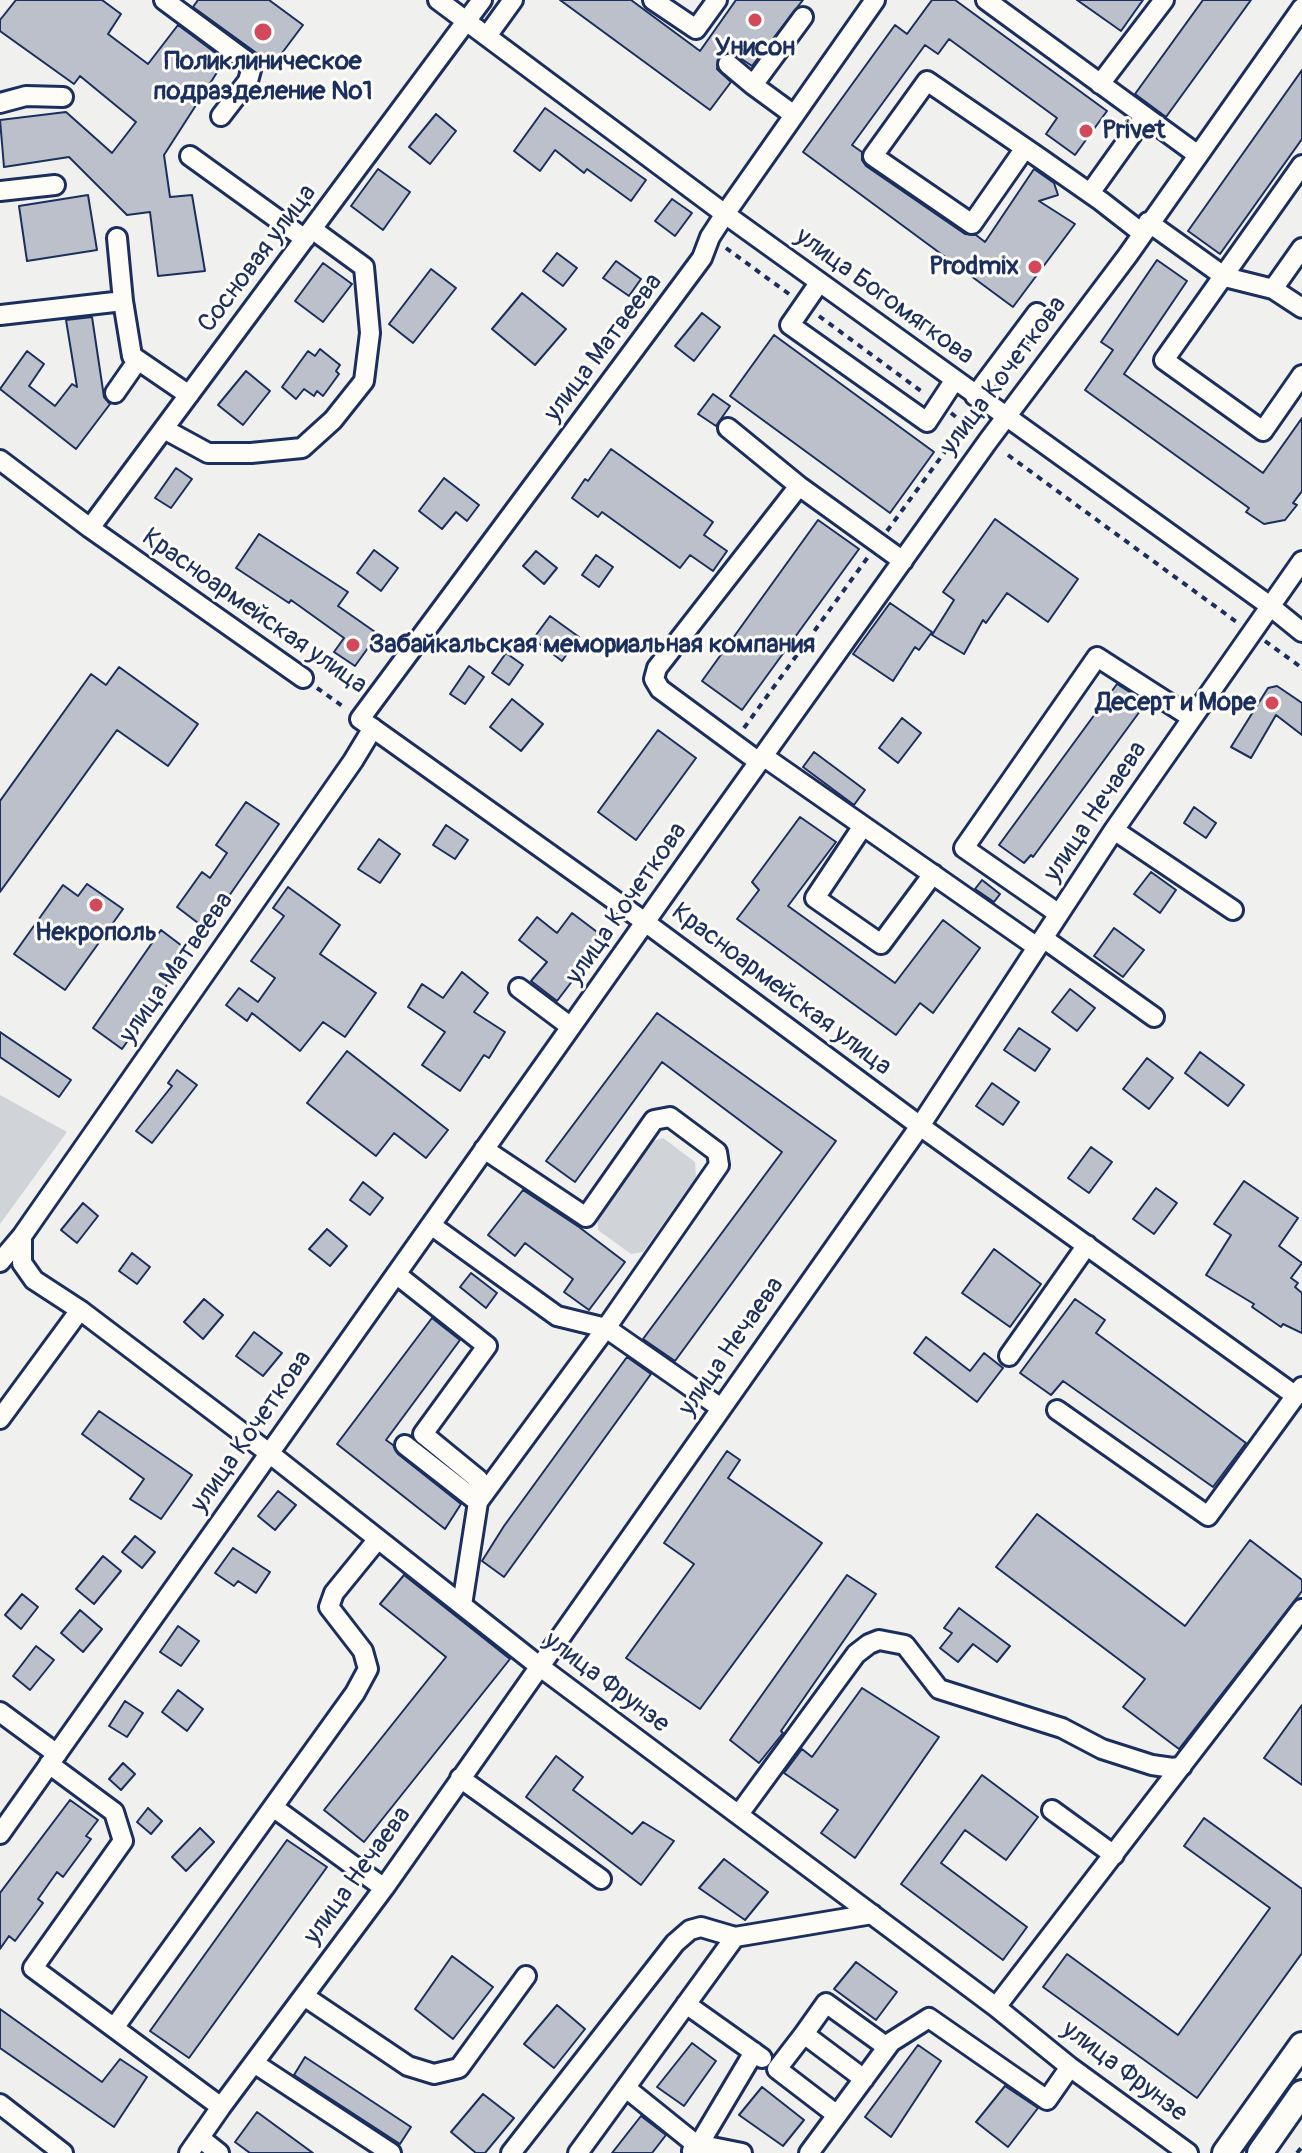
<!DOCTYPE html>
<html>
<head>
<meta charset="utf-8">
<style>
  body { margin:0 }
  canvas { display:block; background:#f0f0ee }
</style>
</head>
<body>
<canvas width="1302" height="2153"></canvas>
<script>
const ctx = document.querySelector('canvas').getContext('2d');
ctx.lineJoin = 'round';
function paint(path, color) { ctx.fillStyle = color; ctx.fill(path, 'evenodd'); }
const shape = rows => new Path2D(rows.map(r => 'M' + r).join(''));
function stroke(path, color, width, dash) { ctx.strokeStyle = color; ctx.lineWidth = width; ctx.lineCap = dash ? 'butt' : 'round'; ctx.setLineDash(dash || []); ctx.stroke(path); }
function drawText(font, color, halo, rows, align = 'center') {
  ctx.font = font + ' Pangolin,sans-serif'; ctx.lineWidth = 6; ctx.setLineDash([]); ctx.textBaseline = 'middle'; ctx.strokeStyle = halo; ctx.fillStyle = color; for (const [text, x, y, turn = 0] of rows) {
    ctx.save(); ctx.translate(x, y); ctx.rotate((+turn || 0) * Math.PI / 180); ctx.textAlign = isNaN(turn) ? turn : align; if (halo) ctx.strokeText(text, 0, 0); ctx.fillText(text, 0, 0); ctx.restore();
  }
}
const green = shape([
  [0,1095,67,1132,0,1224],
  [663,1138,695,1162,696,1177,643,1252,631,1254,598,1230,598,1215,647,1143]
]);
const building = shape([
  [16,0,102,0,121,14,108,34,148,64,178,25,225,60,164,155,170,197,192,195,205,271,158,276,150,212,127,215,69,157,4,167,0,120,66,112,112,153,136,122,80,76,74,84,0,31,0,20,16,0],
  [198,0,269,0,303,25,273,65,193,7,198,0],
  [560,0,631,0,700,51,736,0,803,0,752,66,731,52,719,56,717,69,731,82,710,110,560,0],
  [932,0,955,0,1107,111,1075,155,1046,134,1057,118,949,39,938,54,925,45,852,145,862,152,862,160,866,166,965,234,976,235,985,242,1034,169,1054,183,1058,195,1039,201,1075,224,1013,307,803,152,895,25,907,34,932,0],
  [1077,0,1143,0,1121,31,1077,0],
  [1203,0,1251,0,1166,117,1135,94,1203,0],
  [1302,70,1302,139,1220,254,1188,231,1302,70],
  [545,108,646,180,631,201,587,169,584,173,555,150,540,171,514,151,545,108],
  [436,114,456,131,430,164,409,147,436,114],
  [378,169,410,192,383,230,351,206,378,169],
  [88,195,97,250,27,261,19,206,88,195],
  [672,199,692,213,675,236,655,221,672,199],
  [557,253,577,268,563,286,543,271,557,253],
  [1157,260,1187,281,1124,374,1263,473,1302,418,1302,491,1293,503,1297,505,1285,520,1264,524,1246,512,1249,508,1085,390,1113,350,1101,342,1157,260],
  [616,261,641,279,629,296,603,278,616,261],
  [323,263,352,284,323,322,295,301,323,263],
  [431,269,456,288,413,343,389,324,431,269],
  [522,293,566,329,535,365,492,329,522,293],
  [702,313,720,327,694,361,675,346,702,313],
  [92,317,104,397,110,404,76,449,0,389,27,351,44,364,29,386,55,406,72,384,77,387,66,320,92,317],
  [774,335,934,452,890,513,730,396,774,335],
  [320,349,340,365,336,371,339,374,323,396,317,391,314,396,304,389,296,399,282,387,308,351,315,356,320,349],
  [246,371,270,391,243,425,218,405,246,371],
  [713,394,730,406,716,426,698,414,713,394],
  [611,449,713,522,704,535,727,551,713,571,690,555,680,568,602,512,598,517,572,498,585,479,588,481,611,449],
  [176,468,192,479,171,508,155,498,176,468],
  [444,478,479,505,467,521,456,512,442,529,419,511,444,478],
  [995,519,1078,579,1048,622,1007,593,986,623,983,620,964,654,932,635,954,600,943,592,995,519],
  [818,520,859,549,742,710,702,681,818,520],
  [259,534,348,592,338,606,378,634,355,666,334,652,344,638,291,600,289,603,236,568,259,534],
  [374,550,398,568,381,591,357,573,374,550],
  [536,551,557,568,544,584,523,566,536,551],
  [596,555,613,567,599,587,582,575,596,555],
  [890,603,932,632,919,650,915,647,893,681,853,654,890,603],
  [550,616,579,637,562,661,533,639,550,616],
  [506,653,523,665,509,685,492,673,506,653],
  [469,666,484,677,465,704,450,694,469,666],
  [119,667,198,724,168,766,117,730,0,892,0,801,91,674,106,685,119,667],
  [1117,684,1144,701,1141,705,1143,707,1033,857,1031,855,1024,863,999,845,1117,684],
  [1277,686,1302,703,1302,735,1276,715,1251,758,1231,747,1268,688,1277,686],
  [512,699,543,724,521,751,490,727,512,699],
  [902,718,921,733,898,763,879,748,902,718],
  [658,730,696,758,636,840,598,812,658,730],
  [814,752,865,790,854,805,803,767,814,752],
  [246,802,279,824,206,929,177,907,202,872,210,878,227,853,216,845,246,802],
  [1194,807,1216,823,1206,838,1184,823,1194,807],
  [800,817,836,842,788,906,895,983,943,920,980,948,933,1013,920,1003,896,1035,737,919,759,890,752,882,800,817],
  [446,825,468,840,455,859,433,845,446,825],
  [379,839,400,854,380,883,358,869,379,839],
  [1151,872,1176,890,1160,913,1134,894,1151,872],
  [982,880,1000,894,994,902,975,889,982,880],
  [87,884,123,909,65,990,14,954,63,885,78,896,87,884],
  [288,887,340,925,320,954,376,993,345,1037,323,1022,300,1051,252,1013,247,1021,226,1005,239,988,258,1002,275,978,251,961,284,916,273,908,288,887],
  [572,913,605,938,557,1001,531,981,547,962,519,940,537,917,557,933,572,913],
  [1114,928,1144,950,1123,977,1094,956,1114,928],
  [161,930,190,952,122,1049,93,1028,161,930],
  [462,972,488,993,474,1012,505,1032,489,1058,484,1055,460,1091,422,1065,445,1032,408,1007,422,984,443,998,462,972],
  [1070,989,1095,1008,1077,1031,1052,1012,1070,989],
  [657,1013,836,1141,675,1361,643,1339,782,1152,662,1062,575,1182,546,1161,657,1013],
  [1019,1028,1050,1049,1035,1071,1004,1050,1019,1028],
  [0,1032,71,1080,59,1097,0,1057,0,1032],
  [347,1051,448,1130,426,1158,394,1133,376,1156,307,1103,347,1051],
  [1200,1052,1244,1085,1228,1106,1185,1073,1200,1052],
  [1147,1058,1173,1078,1149,1109,1123,1089,1147,1058],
  [177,1070,197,1085,152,1143,136,1131,172,1086,168,1083,177,1070],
  [992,1083,1019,1102,1003,1125,976,1106,992,1083],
  [1091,1147,1112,1162,1089,1193,1068,1178,1091,1147],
  [1244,1181,1298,1218,1279,1246,1302,1263,1291,1278,1298,1283,1295,1287,1302,1293,1302,1333,1283,1324,1281,1327,1252,1307,1254,1304,1206,1275,1231,1235,1214,1224,1244,1181],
  [363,1182,383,1198,370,1215,350,1200,363,1182],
  [1156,1188,1177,1203,1154,1234,1133,1219,1156,1188],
  [523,1190,579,1227,625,1262,589,1310,564,1292,573,1279,525,1243,515,1256,488,1235,523,1190],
  [83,1203,98,1216,77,1243,61,1230,83,1203],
  [327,1229,347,1246,330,1266,309,1249,327,1229],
  [994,1249,1041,1284,1010,1327,962,1293,994,1249],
  [132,1253,150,1267,137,1284,119,1271,132,1253],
  [471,1273,497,1293,486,1308,460,1287,471,1273],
  [204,1299,223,1315,203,1339,184,1322,204,1299],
  [1075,1299,1105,1320,1096,1333,1246,1443,1213,1487,1063,1381,1051,1395,1020,1373,1075,1299],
  [432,1318,460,1340,386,1440,393,1445,398,1454,461,1504,445,1529,337,1444,432,1318],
  [254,1332,282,1353,263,1376,236,1356,254,1332],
  [926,1337,970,1371,984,1353,1003,1368,977,1402,914,1353,926,1337],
  [627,1357,651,1374,504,1577,482,1561,504,1526,627,1357],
  [99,1411,192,1475,161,1519,130,1499,144,1479,82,1434,99,1411],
  [727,1451,740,1460,728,1478,822,1543,700,1709,626,1658,694,1564,664,1543,727,1451],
  [278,1491,296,1505,275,1530,258,1516,278,1491],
  [1037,1514,1185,1626,1250,1540,1302,1580,1302,1591,1179,1749,1123,1707,1145,1679,996,1567,1037,1514],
  [135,1536,155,1552,142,1568,122,1552,135,1536],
  [233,1548,270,1572,256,1593,238,1581,234,1586,215,1573,233,1548],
  [103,1556,121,1571,94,1604,76,1589,103,1556],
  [404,1575,510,1659,364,1842,324,1810,446,1657,380,1604,404,1575],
  [847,1575,876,1594,781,1731,783,1733,759,1763,730,1740,847,1575],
  [22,1594,38,1607,21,1629,5,1615,22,1594],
  [959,1608,1010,1646,997,1662,973,1644,958,1662,940,1648,952,1633,944,1628,959,1608],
  [80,1610,102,1629,83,1652,61,1633,80,1610],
  [178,1626,199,1641,181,1666,160,1652,178,1626],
  [36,1646,54,1660,30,1690,13,1676,36,1646],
  [862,1688,939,1737,855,1858,821,1833,838,1810,784,1773,802,1749,812,1757,862,1688],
  [178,1690,203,1709,187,1731,162,1712,178,1690],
  [125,1701,143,1713,127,1737,109,1726,125,1701],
  [1302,1705,1302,1785,1264,1758,1302,1705],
  [556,1756,583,1777,573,1790,632,1834,643,1822,674,1841,641,1885,526,1797,556,1756],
  [123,1763,135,1774,121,1790,109,1779,123,1763],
  [982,1775,1038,1817,1006,1860,965,1830,941,1863,1027,1927,1003,1960,901,1884,982,1775],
  [70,1800,98,1820,86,1836,91,1839,63,1877,57,1872,38,1899,43,1903,15,1941,9,1936,0,1949,0,1893,70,1800],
  [148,1808,162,1821,151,1834,137,1822,148,1808],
  [1204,1818,1302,1889,1302,1953,1197,2098,1043,1987,1067,1954,1178,2035,1270,1908,1184,1846,1204,1818],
  [200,1828,214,1842,186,1871,172,1857,200,1828],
  [287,1840,327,1867,189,2058,150,2031,287,1840],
  [724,1859,768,1892,745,1920,699,1888,724,1859],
  [452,1956,493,1987,453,2039,415,2009,452,1956],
  [856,1962,897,1992,876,2020,834,1989,856,1962],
  [557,2005,585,2029,554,2068,524,2044,557,2005],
  [0,2009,102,2082,120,2059,147,2077,114,2127,0,2048,0,2009],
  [692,2043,716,2061,684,2106,657,2087,692,2043],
  [918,2045,941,2061,891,2137,865,2117,918,2045],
  [305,2057,411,2127,400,2144,294,2075,305,2057],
  [1005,2086,1038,2108,1008,2147,976,2122,1005,2086],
  [762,2087,804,2120,783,2146,739,2115,762,2087],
  [483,2094,514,2118,485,2153,476,2153,451,2132,483,2094],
  [257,2112,313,2153,250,2153,235,2142,257,2112],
  [641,2116,666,2135,652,2153,612,2153,641,2116]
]);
const path = shape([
  [726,248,789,294],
  [819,316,925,394],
  [951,413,965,424],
  [1008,455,1238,623],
  [887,531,974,412],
  [1265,641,1302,668],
  [317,688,345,708],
  [744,728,868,557],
  [1297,2153,1302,2147]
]);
const minor = shape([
  [164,0,245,60,251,70,248,81,221,116],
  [438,0,725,214,1270,606,1302,632],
  [653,0,696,29,717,0],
  [875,0,725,214,710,237,702,258,360,719,645,922,920,1126,1296,1396],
  [986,0,1198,155],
  [487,36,513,0],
  [728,64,753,85],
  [1100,84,1164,0],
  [0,103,26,96,63,97],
  [794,115,753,85,803,17],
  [1025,148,972,224,873,156,927,81,1025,148,1041,159,1101,201,1142,233],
  [190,156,305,239],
  [1302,165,1164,360,1263,431,1302,375],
  [0,191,55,185],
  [1090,193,1145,116],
  [1148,222,1225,277,1273,289,1302,308],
  [117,238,123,301,132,356,189,395],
  [819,283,790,325,927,422,954,381],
  [1273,289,1302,248],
  [0,315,123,301],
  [115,393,138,360],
  [975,396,1037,313],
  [728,428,799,486],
  [164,429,208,453,251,453,302,448,333,420,364,381,370,333,364,267,312,229],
  [0,460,90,528,303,678],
  [90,528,482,0],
  [763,756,1037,947],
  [759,762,660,689,654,679,657,668,799,486,903,561],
  [863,826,815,898,881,944,933,874],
  [1114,830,1233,910],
  [1059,914,964,848,1097,657,1192,718],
  [1043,938,1154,1017],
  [519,988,571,1027],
  [431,1225,557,1316,606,1328,721,1408],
  [22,1236,22,1263,34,1280,80,1310,269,1453,539,1666,996,2007,1070,2067,1188,2153],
  [0,1262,22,1236,353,761,373,728],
  [396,1274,487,1346,423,1434,478,1479,478,1502,462,1605],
  [1009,1356,1087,1245],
  [1057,1410,1208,1516,1302,1387],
  [0,1419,80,1310],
  [405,1445,478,1502,606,1328,719,1165,717,1152,670,1117,654,1120,586,1217,484,1149],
  [0,1712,57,1754],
  [49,1764,114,1812,123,1841,33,1968,221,2107],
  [460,1778,601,1879],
  [273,1807,384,1888],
  [1052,1810,1114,1855],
  [739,1814,856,1654,869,1644,879,1640,905,1645,939,1689,1062,1728,1102,1749,1152,1765,1173,1768,1182,1766],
  [0,1834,706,836,988,441,1128,255,1302,8],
  [304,1996,408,2066,434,2074,459,2068,526,1976],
  [686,2004,762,2058],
  [996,2007,1302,1609],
  [114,2028,355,1693,368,1669,363,1651,329,1607,334,1593,378,1539],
  [804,2034,826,2003,887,2047],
  [254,2063,391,2153],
  [626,2088,698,2146,754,2052],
  [0,2104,63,2153],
  [837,2115,777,2069,804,2034,864,2079],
  [200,2138,219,2153],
  [692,2151,698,2146,707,2146,742,2153],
  [189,2153,221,2107,384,1888,920,1126,1114,830,1302,561],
  [511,2153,675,1943,690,1930,701,1927,735,1937],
  [578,2153,735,1937,872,1914],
  [809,2153,891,2042,929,2018,1047,2100,1070,2067]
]);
const major = shape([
  [1225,2153,1302,2045],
  [1260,2153,1302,2093]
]);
const markers = [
  [755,20,8,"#d1495b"],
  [263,32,10,"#d1495b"],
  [1086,131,8,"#d1495b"],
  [1035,267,8,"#d1495b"],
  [353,645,8,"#d1495b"],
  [1272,703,8,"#d1495b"],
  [96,905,8,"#d1495b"]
];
const poiNames = [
  ["Унисон",755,48],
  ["Поликлиническое",263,62],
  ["подразделение №1",263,92],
  ["Privet",1102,131,"left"],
  ["Prodmix",1019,267,"right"],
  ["Забайкальская мемориальная компания",369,645,"left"],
  ["Десерт и Море",1256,703,"right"],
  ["Некрополь",96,933]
];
const streetNames = [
  ["Сосновая улица",258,259,-53],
  ["улица Богомягкова",884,297,36],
  ["улица Матвеева",604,348,-53],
  ["улица Кочеткова",1004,376,-53],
  ["Красноармейская улица",254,612,35],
  ["улица Нечаева",1096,812,-56],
  ["улица Кочеткова",627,904,-55],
  ["улица Матвеева",177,968,-55],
  ["Красноармейская улица",781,990,37],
  ["улица Нечаева",732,1347,-55],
  ["улица Кочеткова",252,1432,-55],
  ["улица Фрунзе",606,1683,37],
  ["улица Нечаева",358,1876,-54],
  ["улица Фрунзе",1124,2072,37]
];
paint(green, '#d0d3d8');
paint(building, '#bbc0ca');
stroke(building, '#1b2f5e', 2);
stroke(minor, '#1b2f5e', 24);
stroke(major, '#1b2f5e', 30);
stroke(path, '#1b2f5e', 4, [6, 6]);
stroke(minor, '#fdfcf7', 18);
stroke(major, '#fdfcf7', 24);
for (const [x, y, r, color] of markers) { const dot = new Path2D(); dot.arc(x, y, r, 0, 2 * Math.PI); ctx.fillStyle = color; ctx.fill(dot); stroke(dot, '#fdfcf7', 3); }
drawText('bold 26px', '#1b2f5e', '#fdfcf7', poiNames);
drawText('26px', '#1b2f5e', '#fdfcf7', streetNames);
</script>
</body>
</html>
